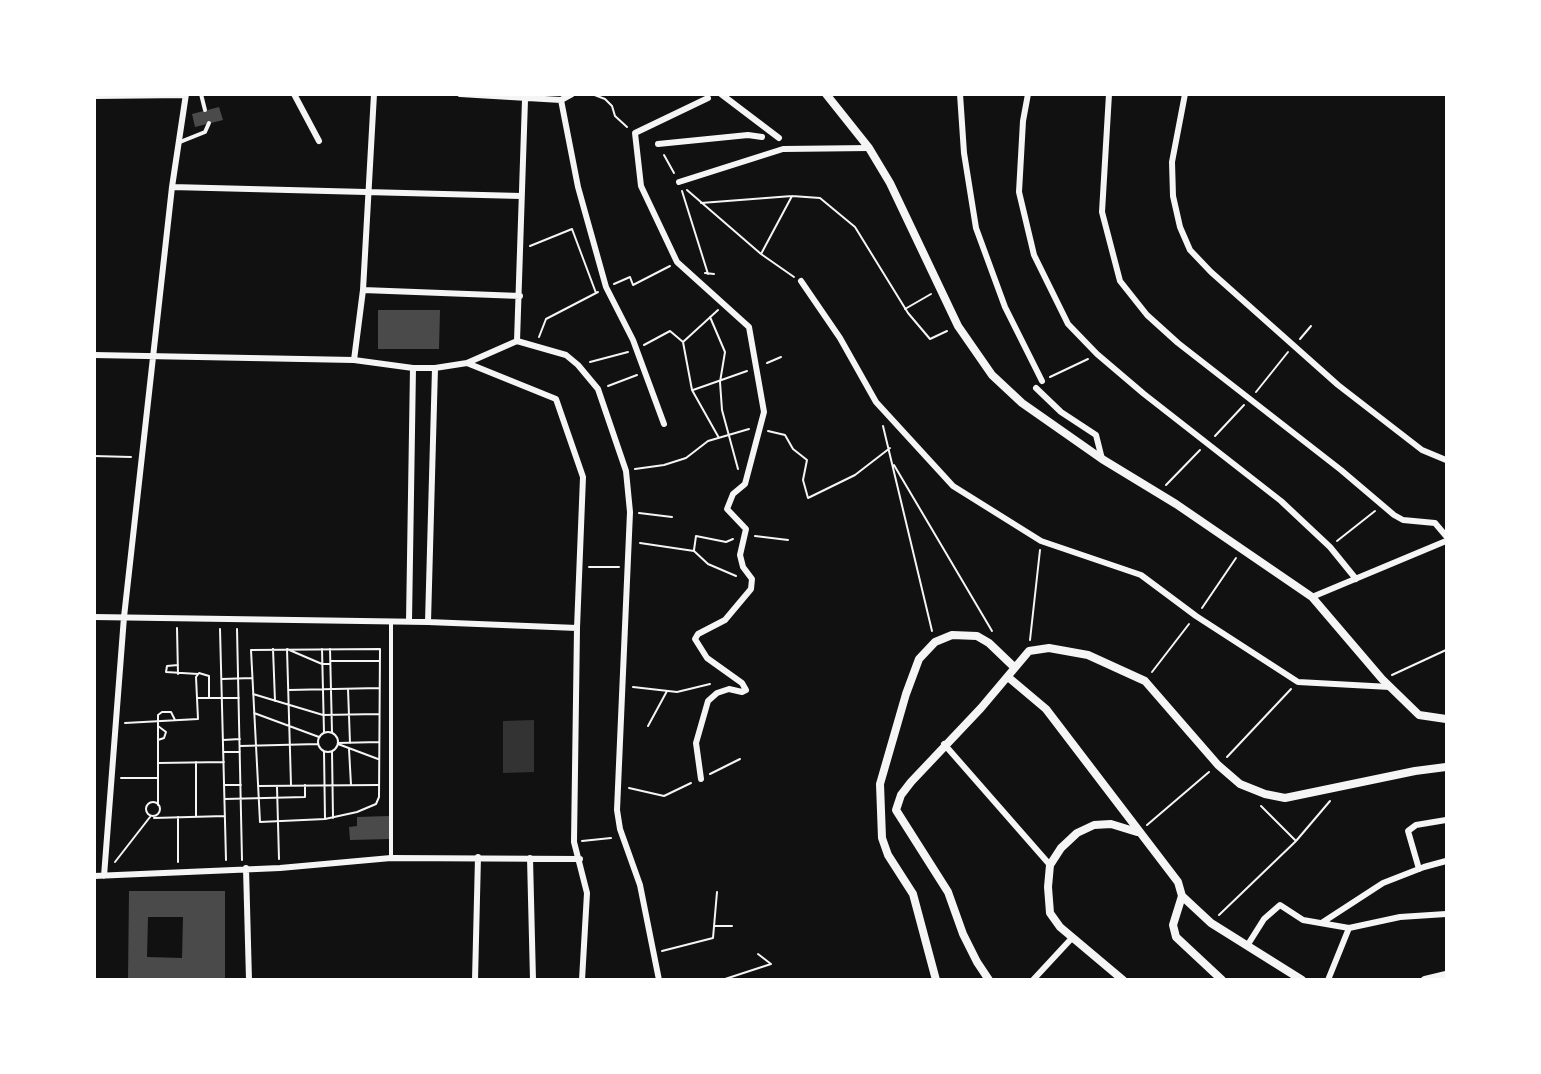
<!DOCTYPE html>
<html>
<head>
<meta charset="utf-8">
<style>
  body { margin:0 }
  #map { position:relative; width:1541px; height:1074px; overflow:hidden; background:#111; font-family:Manrope,sans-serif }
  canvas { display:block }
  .frame { position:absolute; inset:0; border:96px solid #fff; pointer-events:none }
</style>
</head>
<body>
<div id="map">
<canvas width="1541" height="1074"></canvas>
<div class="frame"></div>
</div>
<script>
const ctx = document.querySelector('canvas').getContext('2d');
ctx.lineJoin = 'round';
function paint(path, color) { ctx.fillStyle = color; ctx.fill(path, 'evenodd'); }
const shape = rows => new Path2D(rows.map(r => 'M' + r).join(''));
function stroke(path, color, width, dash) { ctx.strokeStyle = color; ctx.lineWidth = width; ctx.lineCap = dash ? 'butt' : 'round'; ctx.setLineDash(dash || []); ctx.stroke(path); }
const water = shape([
  [534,720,534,772,503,773,503,721]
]);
const building = shape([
  [219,107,223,120,195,127,192,114],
  [378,310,440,310,439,349,378,349],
  [389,816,390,839,350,840,349,827,357,826,357,817],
  [129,891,225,891,225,980,128,980],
  [148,917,183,917,182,958,147,957]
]);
const path = shape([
  [592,94,605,99,612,106,615,116,627,127],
  [664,155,674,173],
  [687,190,761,254,794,277],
  [682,191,708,274],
  [701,203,792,196,820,198,855,227,908,313,930,339,947,331],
  [530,246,572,229,596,293],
  [761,254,792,196],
  [705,273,714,274],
  [614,284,630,277,633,285,670,266],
  [905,309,931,294],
  [710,317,725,352,720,382,722,410,738,469],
  [539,337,546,319,598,292],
  [1300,339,1311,326],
  [683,342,692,390,719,438],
  [644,345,670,331,683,342,718,310],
  [590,362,628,352],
  [767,363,781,357],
  [1050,377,1088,359],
  [608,386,637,375],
  [693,390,747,371],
  [1256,392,1288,352],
  [883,426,932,631],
  [768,431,785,435,793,449,807,460,803,480,808,498,855,475,890,448],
  [1215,436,1244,405],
  [94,456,131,457],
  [894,465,992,631],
  [635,469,664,465,686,458,708,441,749,429],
  [1166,485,1200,450],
  [639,513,672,517],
  [755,536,788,540],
  [1337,541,1375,511],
  [640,543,694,551,708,564,736,576],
  [694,550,696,536,726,542,733,539],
  [589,567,619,567],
  [1202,608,1236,558],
  [177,628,178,674],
  [220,629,226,860],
  [237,629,242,860],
  [1030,640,1040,550],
  [273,649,275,701],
  [322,649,324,733],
  [330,649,332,732],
  [380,649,379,797,376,804,357,812,325,819,260,822,251,650,380,649],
  [331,661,379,661],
  [178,665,167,666,166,672,198,674],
  [1152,672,1189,624],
  [1392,675,1446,650],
  [222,679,252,678],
  [633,687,677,692,710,684],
  [348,689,350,743],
  [289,690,379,688],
  [253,694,323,715,379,714],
  [197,698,239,698],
  [254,713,319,737],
  [125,723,198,719,196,677,199,673,209,676,209,698],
  [648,726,667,691],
  '318 742a10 10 0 1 1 20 0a10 10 0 1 1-20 0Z',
  [158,740,164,738,166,732,158,726],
  [223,740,240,739],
  [338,743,379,742],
  [338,744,378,759],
  [240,746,318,744],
  [349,749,351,785],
  [324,751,325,819],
  [332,751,333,818],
  [223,752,240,752],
  [1227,757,1291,689],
  [196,762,196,817],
  [158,763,224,762],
  [710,774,740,759],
  [121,778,157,778],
  [224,785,241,785],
  [291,785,287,649,322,664,330,664],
  [258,786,378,785],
  [277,787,279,859],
  [629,788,664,796,691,783],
  [225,799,305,797,305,785],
  '146 809a7 7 0 1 1 14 0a7 7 0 1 1-14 0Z',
  [158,805,158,715,162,712,171,712,175,720],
  [1261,806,1296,841],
  [178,817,178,862],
  [154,818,225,816],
  [1147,825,1209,772],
  [582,841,611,838],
  [115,862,150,817],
  [1219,915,1296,841,1330,801],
  [714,926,732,926],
  [662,951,713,938,717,892],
  [722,980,771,964,758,954]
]);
const service = shape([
  [201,94,205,110],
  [180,142,205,132,209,123],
  [391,622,391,857]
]);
const minor = shape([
  [294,94,319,141],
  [460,94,561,100,572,94],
  [721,94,779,138],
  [960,94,964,153,976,228,1005,307,1042,381],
  [1028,94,1023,121,1019,192,1034,255,1068,324,1097,354,1144,394,1281,501,1330,547,1356,579],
  [1109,94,1102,212,1120,281,1147,315,1178,343,1341,470,1394,515,1403,520,1435,523,1446,536],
  [1185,94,1172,162,1173,196,1180,227,1190,250,1211,272,1338,385,1422,450,1446,460],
  [94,96,186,95],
  [561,100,578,187,606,287,633,340,664,424],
  [658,144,748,135,762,137],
  [679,182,783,149,869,148],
  [172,187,521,196],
  [801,281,840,338,876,402,953,486,1041,541,1141,575,1196,616,1298,682,1390,687],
  [363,290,520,296],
  [517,341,525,100],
  [94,355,354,360,413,368,435,368,467,363,517,341,566,355,578,365,598,389,626,471,630,512,617,810,620,829,640,885,659,980],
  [354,360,363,290,374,94],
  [467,363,556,399,583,477,577,628,574,842,587,893,582,980],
  [1036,388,1061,412,1096,435,1102,459],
  [1312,597,1446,541],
  [94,617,428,622,577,628],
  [409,621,413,368],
  [428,622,435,368],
  [944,744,1050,865],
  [701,779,696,743,708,701,717,693,729,689,742,692,746,690,742,683,707,658,695,639,698,634,725,620,751,589,752,579,743,567,740,555,746,529,727,509,733,494,745,484,764,412,749,327,677,262,641,186,635,133,708,98],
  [530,858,533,980],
  [246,868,249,980],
  [1419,869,1408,831,1416,825,1446,820],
  [94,876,280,868,391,858,580,859],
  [104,876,124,617,172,187,186,94],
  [1323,922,1383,883,1424,867,1446,861],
  [1247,946,1264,919,1280,905,1303,920,1349,928,1400,917,1446,914],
  [475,980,478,857],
  [1033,980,1071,939],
  [1328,980,1349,928]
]);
const tertiary = shape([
  [826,94,869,148,890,183,958,326,992,375,1022,403,1102,459,1176,504,1312,597,1382,679,1419,715,1446,719],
  [1008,677,1046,709,1178,882,1182,896,1211,923,1302,980],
  [1182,896,1173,925,1176,937,1222,980],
  [936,980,913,894,888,855,882,838,880,784,906,694,919,659,935,642,952,635,977,636,989,643,1014,667],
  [989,980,977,962,963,934,948,892,896,810,901,795,911,782,981,708,1029,651,1049,648,1088,655,1145,681,1218,765,1240,784,1265,794,1285,798,1415,771,1446,767],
  [1123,980,1060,927,1050,913,1048,887,1050,865,1061,848,1077,833,1094,825,1111,824,1137,832],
  [1425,980,1446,975]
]);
paint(water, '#333');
paint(building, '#4a4a4a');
stroke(path, '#f5f5f5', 2);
stroke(service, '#f5f5f5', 4);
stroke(minor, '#f5f5f5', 6);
stroke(tertiary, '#f5f5f5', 8);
</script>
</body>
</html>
